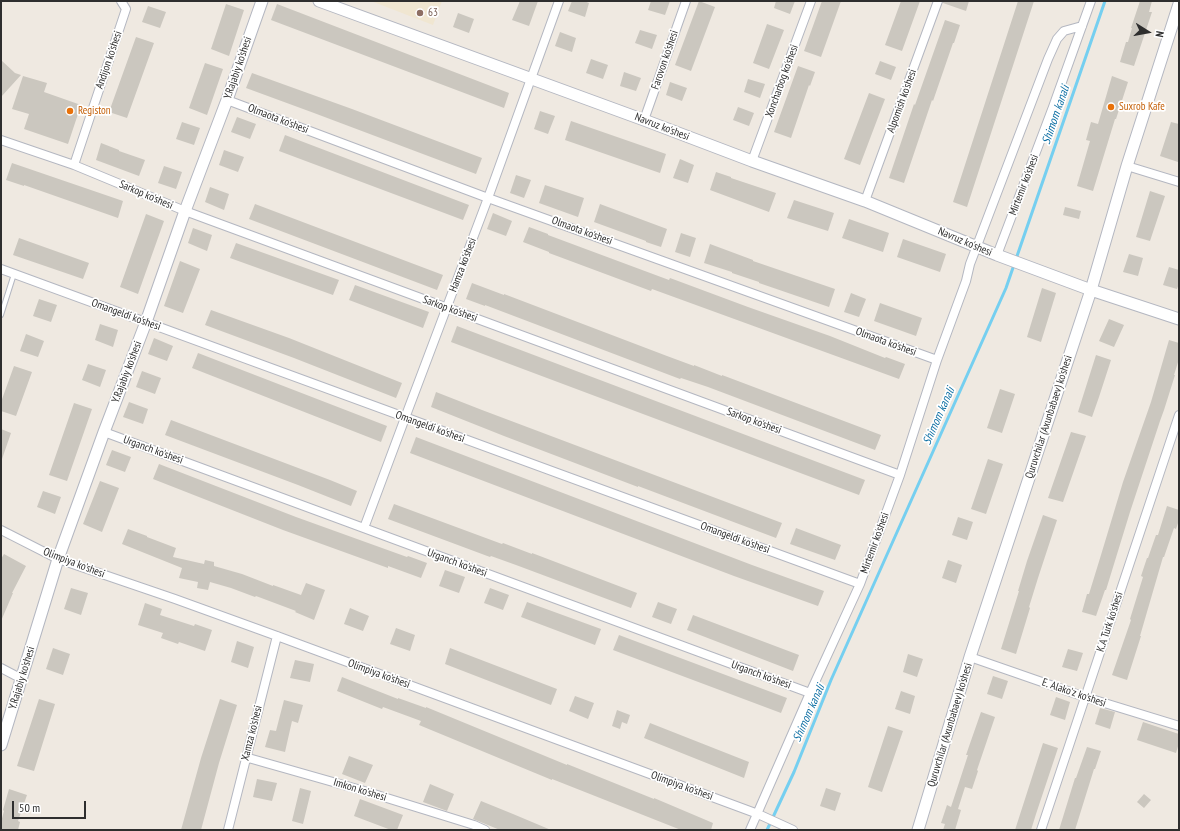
<!DOCTYPE html>
<html>
<head>
<meta charset="utf-8">
<style>
  body { margin:0 }
  #map { position:relative; width:1180px; height:831px; overflow:hidden; background:#efe9e1; font-family:"PT Sans Narrow",sans-serif }
  canvas { display:block }
  .frame { position:absolute; inset:0; border:2px solid #2e2e2e; pointer-events:none }
  .north { position:absolute; left:1128px; top:12px; width:40px; height:40px; -webkit-text-stroke:3px #fff; paint-order:stroke; rotate:101deg; font-size:11px; font-weight:700; line-height:16px; text-align:center; color:#2e2e2e }
  .north::after { content:''; display:block; margin:auto; width:14px; height:18px; background:#2e2e2e; clip-path:polygon(50% 0,100% 100%,50% 72%,0 100%) }
  .scale { position:absolute; left:12px; top:801px; width:74px; height:18px; box-sizing:border-box; border:2px solid #2e2e2e; border-top:0; padding-left:5px; font-size:12px; line-height:14px; white-space:nowrap; color:#2e2e2e; -webkit-text-stroke:3px #fff; paint-order:stroke }
</style>
</head>
<body>
<div id="map">
<canvas width="1180" height="831"></canvas>
<div class="frame"></div>
<div class="north">N</div>
<div class="scale">50 m</div>
</div>
<script>
const ctx = document.querySelector('canvas').getContext('2d');
ctx.lineJoin = 'round';
function paint(path, color) { ctx.fillStyle = color; ctx.fill(path, 'evenodd'); }
const shape = rows => new Path2D(rows.map(r => 'M' + r).join(''));
function stroke(path, color, width, dash) { ctx.strokeStyle = color; ctx.lineWidth = width; ctx.lineCap = dash ? 'butt' : 'round'; ctx.setLineDash(dash || []); ctx.stroke(path); }
function drawText(font, color, halo, rows, align = 'center') {
  ctx.font = font + ' "PT Sans Narrow",sans-serif'; ctx.lineWidth = 3.5; ctx.setLineDash([]); ctx.textBaseline = 'middle'; ctx.strokeStyle = halo; ctx.fillStyle = color; for (const [text, x, y, turn = 0] of rows) {
    ctx.save(); ctx.translate(x, y); ctx.rotate((+turn || 0) * Math.PI / 180); ctx.textAlign = isNaN(turn) ? turn : align; if (halo) ctx.strokeText(text, 0, 0); ctx.fillText(text, 0, 0); ctx.restore();
  }
}
const education = shape([
  [371,1,442,1,433,25]
]);
const stream = shape([
  [767,830,794,772,831,680,1006,288,1105,1]
]);
const building = shape([
  [520,1,538,1,529,26,512,20],
  [572,1,584,1,589,3,585,17,568,11],
  [651,1,670,1,665,15,648,10],
  [699,1,715,7,691,71,675,65],
  [776,1,795,1,790,14,774,8],
  [822,1,841,1,821,57,804,51],
  [901,1,920,1,902,51,885,45],
  [943,1,969,1,966,11,943,3],
  [1018,1,1034,1,967,207,953,202],
  [1140,1,1152,1,1149,12,1152,12,1134,66,1120,62,1126,42,1128,42,1132,28,1131,28],
  [226,4,244,10,229,56,211,49],
  [277,4,509,93,504,108,271,20],
  [148,6,166,12,160,28,142,22],
  [458,13,474,19,469,33,453,27],
  [945,20,960,25,954,43,953,43,933,101,932,100,904,183,889,178,914,104,915,105],
  [767,24,784,30,769,69,753,63],
  [640,30,657,35,652,49,635,43],
  [560,32,576,38,572,52,555,46],
  [136,37,154,43,127,118,109,112],
  [591,59,608,65,603,79,586,73],
  [1,60,15,73,21,75,1,97],
  [880,61,896,67,891,80,875,74],
  [205,63,223,69,207,115,189,108],
  [798,66,815,72,810,86,809,85,791,138,774,132],
  [624,72,641,78,636,91,620,86],
  [252,73,352,109,482,158,476,174,314,113,246,88],
  [23,76,47,83,44,92,81,105,68,144,24,129,29,114,12,109],
  [1112,76,1128,82,1116,119,1115,119,1093,191,1077,186,1090,141,1086,140,1091,122,1098,124],
  [748,79,765,84,760,98,744,92],
  [670,82,687,88,682,101,666,95],
  [869,93,885,99,860,165,844,159],
  [738,107,754,113,749,126,733,120],
  [540,111,555,116,548,134,534,129],
  [237,117,256,124,250,139,231,132],
  [571,121,666,154,660,173,565,140],
  [182,122,200,128,194,145,176,139],
  [1171,122,1179,124,1179,157,1178,162,1160,156],
  [285,135,469,205,463,220,279,151],
  [101,143,119,150,119,151,145,160,139,176,96,160],
  [224,150,244,157,238,172,219,165],
  [680,159,694,165,688,183,673,178],
  [12,163,123,201,118,218,24,185,24,186,6,180],
  [164,166,182,172,176,189,158,183],
  [716,172,731,177,731,178,776,193,769,212,710,190],
  [516,175,531,180,524,198,510,193],
  [545,185,584,198,578,217,539,203],
  [210,187,229,194,224,210,205,202],
  [1150,191,1165,196,1150,241,1136,237],
  [794,200,834,213,828,231,787,218],
  [255,204,443,275,437,290,249,219],
  [600,204,667,229,661,247,646,242,646,241,594,222],
  [1065,207,1081,211,1079,219,1063,215],
  [493,213,512,221,506,236,487,229],
  [146,214,164,221,138,294,120,287],
  [849,219,889,233,883,252,842,238],
  [529,227,548,234,548,235,669,280,670,278,748,307,830,336,885,358,886,357,905,364,899,379,652,289,651,291,549,253,549,252,523,242],
  [193,228,212,235,207,251,188,243],
  [681,233,696,238,690,257,675,252],
  [19,238,89,263,83,279,13,255],
  [903,239,946,254,940,272,897,257],
  [236,243,339,280,333,295,230,258],
  [710,244,753,260,753,261,835,289,829,307,759,283,759,282,732,273,732,272,704,263],
  [1129,254,1143,258,1138,276,1123,272],
  [180,261,200,269,183,313,164,306],
  [1169,267,1179,270,1179,284,1177,289,1163,285],
  [472,283,504,295,504,294,667,356,694,366,694,365,722,376,722,375,881,435,875,450,708,387,681,378,680,379,485,305,485,306,466,299],
  [355,285,429,312,423,328,349,300],
  [1042,288,1056,293,1041,342,1027,337],
  [851,293,866,299,859,317,844,312],
  [39,299,57,305,51,322,33,316],
  [880,303,922,318,916,336,874,321],
  [211,310,289,338,402,383,396,398,294,358,205,325],
  [1109,319,1124,325,1114,347,1099,341],
  [100,324,118,330,113,347,95,340],
  [457,326,865,480,859,495,451,342],
  [26,334,44,341,38,357,20,351],
  [154,338,173,346,167,361,148,354],
  [1169,340,1179,343,1179,359,1174,375,1175,375,1164,410,1160,421,1130,512,1106,590,1105,590,1096,616,1082,612,1087,594,1089,594,1101,555,1123,482,1151,402],
  [198,353,387,426,381,442,192,368],
  [1096,355,1111,360,1099,397,1092,417,1078,412],
  [88,364,106,370,100,387,82,380],
  [14,366,32,372,16,416,1,411,1,402],
  [142,371,161,378,155,394,136,387],
  [1000,389,1015,394,1002,433,987,428],
  [436,392,482,410,782,523,776,538,638,486,638,487,504,436,431,407],
  [129,402,148,409,143,424,123,417],
  [74,403,92,409,67,481,49,475],
  [171,420,330,480,357,491,351,506,298,485,165,435],
  [1,429,11,433,2,459,1,459],
  [1071,432,1086,436,1063,502,1048,498],
  [416,437,752,565,824,591,818,606,734,576,410,453],
  [112,450,131,457,125,472,106,465],
  [988,459,1003,464,986,514,971,509],
  [159,464,296,517,407,557,408,556,427,563,421,578,388,566,388,568,283,530,153,479],
  [100,481,119,488,102,532,83,524],
  [43,491,61,497,55,514,37,507],
  [394,504,502,544,503,543,532,554,532,553,637,593,631,608,516,565,491,556,490,557,388,519],
  [1167,506,1179,510,1179,520,1176,529,1174,528,1164,557,1163,557,1140,636,1141,636,1127,680,1112,675,1131,620,1130,619,1143,577,1141,576,1147,558,1148,558,1156,535,1158,535],
  [1043,515,1057,520,1038,578,1029,607,1030,608,1016,654,1001,649,1019,591,1018,591,1027,561],
  [958,517,973,522,967,540,952,535],
  [796,528,841,545,835,560,790,544],
  [128,529,147,536,147,537,176,548,173,557,204,564,205,560,214,562,214,566,242,574,273,586,273,585,301,595,306,583,325,590,314,620,295,612,296,611,256,596,255,597,231,588,210,582,208,590,197,588,198,582,179,578,182,568,122,544],
  [4,554,26,566,12,593,13,593,1,621,1,559],
  [948,560,962,565,956,583,942,578],
  [445,570,465,577,459,593,439,586],
  [71,588,88,593,81,615,64,609],
  [490,588,509,595,503,610,484,603],
  [527,602,601,629,595,645,521,617],
  [658,602,677,609,671,624,652,617],
  [145,603,162,609,160,615,194,626,195,624,212,630,205,651,179,642,178,644,161,638,163,633,138,625],
  [350,608,369,616,363,631,344,624],
  [693,615,799,655,793,671,687,630],
  [396,628,415,635,410,651,390,644],
  [619,635,787,698,781,713,613,650],
  [237,641,254,647,248,668,231,662],
  [53,648,70,654,63,675,46,669],
  [450,648,557,689,551,705,445,664],
  [1068,649,1083,653,1077,671,1062,667],
  [908,654,923,659,917,677,903,672],
  [295,660,314,664,310,682,290,678],
  [993,676,1008,681,1002,699,987,694],
  [342,677,398,699,398,698,426,708,426,707,567,765,567,764,654,799,654,798,713,823,711,830,681,830,552,779,552,780,419,725,421,721,383,707,382,709,337,691],
  [901,691,915,696,910,714,895,709],
  [575,696,594,703,588,719,569,711],
  [1056,697,1070,702,1065,720,1050,715],
  [39,699,55,704,34,771,17,766],
  [220,699,237,705,219,763,201,830,181,830,201,758],
  [284,700,303,705,298,723,292,721,285,752,265,747,270,730,276,731],
  [1100,708,1115,712,1110,729,1095,724],
  [617,710,630,715,627,724,622,722,620,729,612,726],
  [981,712,995,717,977,770,978,771,972,789,965,787,958,809,961,810,955,830,943,830,945,824,941,823,947,805,951,807,968,755,966,755],
  [1143,722,1179,734,1179,743,1176,753,1137,740],
  [650,723,749,762,744,778,644,738],
  [888,726,903,731,882,792,868,787],
  [1043,743,1058,748,1036,814,1031,830,1015,830],
  [1087,747,1101,751,1095,769,1094,769,1075,830,1059,830,1075,778,1076,778],
  [349,756,373,765,365,783,342,774],
  [257,779,277,783,272,801,253,797],
  [430,784,454,794,447,811,423,802],
  [300,788,311,791,303,824,292,821],
  [826,788,841,793,835,811,820,806],
  [9,789,27,795,18,821,20,822,18,830,1,830,1,822,4,811,3,810],
  [1144,794,1151,800,1144,808,1137,802],
  [360,799,403,815,397,830,391,830,354,816],
  [481,801,513,814,551,830,500,830,483,823,473,819]
]);
const lane = shape([
  [1,315,14,274]
]);
const street = shape([
  [227,100,488,198,937,360],
  [644,120,686,1],
  [1,140,74,165,185,211,900,475],
  [752,161,811,1],
  [74,165,126,9,121,1],
  [1127,166,1179,182],
  [865,201,938,1],
  [997,255,1053,107,1091,1],
  [1,269,860,584],
  [104,432,810,693],
  [364,528,405,418,488,198,559,1],
  [1,530,58,559,175,599,277,636,758,814,793,830],
  [970,657,1085,697,1179,726],
  [1,668,22,679],
  [245,757,361,790,474,825,485,830],
  [228,830,277,636],
  [750,830,810,693,860,584,900,475,937,360,966,281,970,264,1048,59,1057,39,1064,31,1082,26],
  [1041,830,1179,415]
]);
const secondary = shape([
  [319,1,644,120,752,161,865,201,997,255,1091,290,1179,319],
  [1,745,58,559,104,432,146,322,185,211,227,100,262,1],
  [918,830,970,657,1091,290,1127,166,1179,4]
]);
const markers = [
  [420,13,4,"#8d6e63"],
  [1111,107,4,"#e8710a"],
  [70,111,4,"#e8710a"]
];
const educationNames = [
  ["63",428,13]
];
const streetNames = [
  ["Andijon ko'shesi",109,60,-71],
  ["Farovon ko'shesi",665,60,-71],
  ["Y.Rajabiy ko'shesi",238,68,-71],
  ["Xoncharbog ko'shesi",782,81,-70],
  ["Alpomish ko'shesi",902,101,-70],
  ["Olmaota ko'shesi",278,119,21],
  ["Navruz ko'shesi",662,127,21],
  ["Mirtemir ko'shesi",1024,185,-69],
  ["Sarkop ko'shesi",146,195,23],
  ["Olmaota ko'shesi",582,231,20],
  ["Navruz ko'shesi",965,242,23],
  ["Hamza ko'shesi",463,265,-69],
  ["Sarkop ko'shesi",450,309,20],
  ["Omangeldi ko'shesi",126,315,20],
  ["Olmaota ko'shesi",886,342,20],
  ["Y.Rajabiy ko'shesi",127,372,-69],
  ["Quruvchilar (Axunbabaev) ko'shesi",1049,417,-72],
  ["Sarkop ko'shesi",754,421,20],
  ["Omangeldi ko'shesi",430,427,20],
  ["Urganch ko'shesi",153,450,20],
  ["Omangeldi ko'shesi",735,538,20],
  ["Mirtemir ko'shesi",875,543,-70],
  ["Olimpiya ko'shesi",74,563,21],
  ["Urganch ko'shesi",457,563,20],
  ["K.A Turk ko'shesi",1110,622,-72],
  ["Olimpiya ko'shesi",379,674,20],
  ["Urganch ko'shesi",761,675,20],
  ["Y.Rajabiy ko'shesi",22,678,-73],
  ["E. Alako'z ko'shesi",1074,693,19],
  ["Quruvchilar (Axunbabaev) ko'shesi",950,725,-73],
  ["Xamza ko'shesi",252,733,-76],
  ["Olimpiya ko'shesi",682,786,20],
  ["Imkon ko'shesi",360,790,17]
];
const foodNames = [
  ["Suxrob Kafe",1119,107],
  ["Registon",78,111]
];
const waterNames = [
  ["Shimom kanali",1056,115,-71],
  ["Shimom kanali",939,416,-66],
  ["Shimom kanali",809,713,-66]
];
paint(education, '#f0e6d1');
stroke(stream, '#75cff0', 3);
paint(building, '#cbc7bf');
stroke(lane, '#b4b7c1', 6);
stroke(street, '#b4b7c1', 10);
stroke(secondary, '#b4b7c1', 13);
stroke(lane, '#fff', 4);
stroke(street, '#fff', 8);
stroke(secondary, '#fff', 11);
for (const [x, y, r, color] of markers) { const dot = new Path2D(); dot.arc(x, y, r, 0, 2 * Math.PI); ctx.fillStyle = color; ctx.fill(dot); stroke(dot, '#fff', 1.5); }
drawText('11px', '#785e54', '#fff', educationNames, 'left');
drawText('11px', '#2e2e2e', '#fff', streetNames);
drawText('11px', '#c56008', '#fff', foodNames, 'left');
drawText('italic 12px', '#0d6fa3', '#fff', waterNames);
</script>
</body>
</html>
